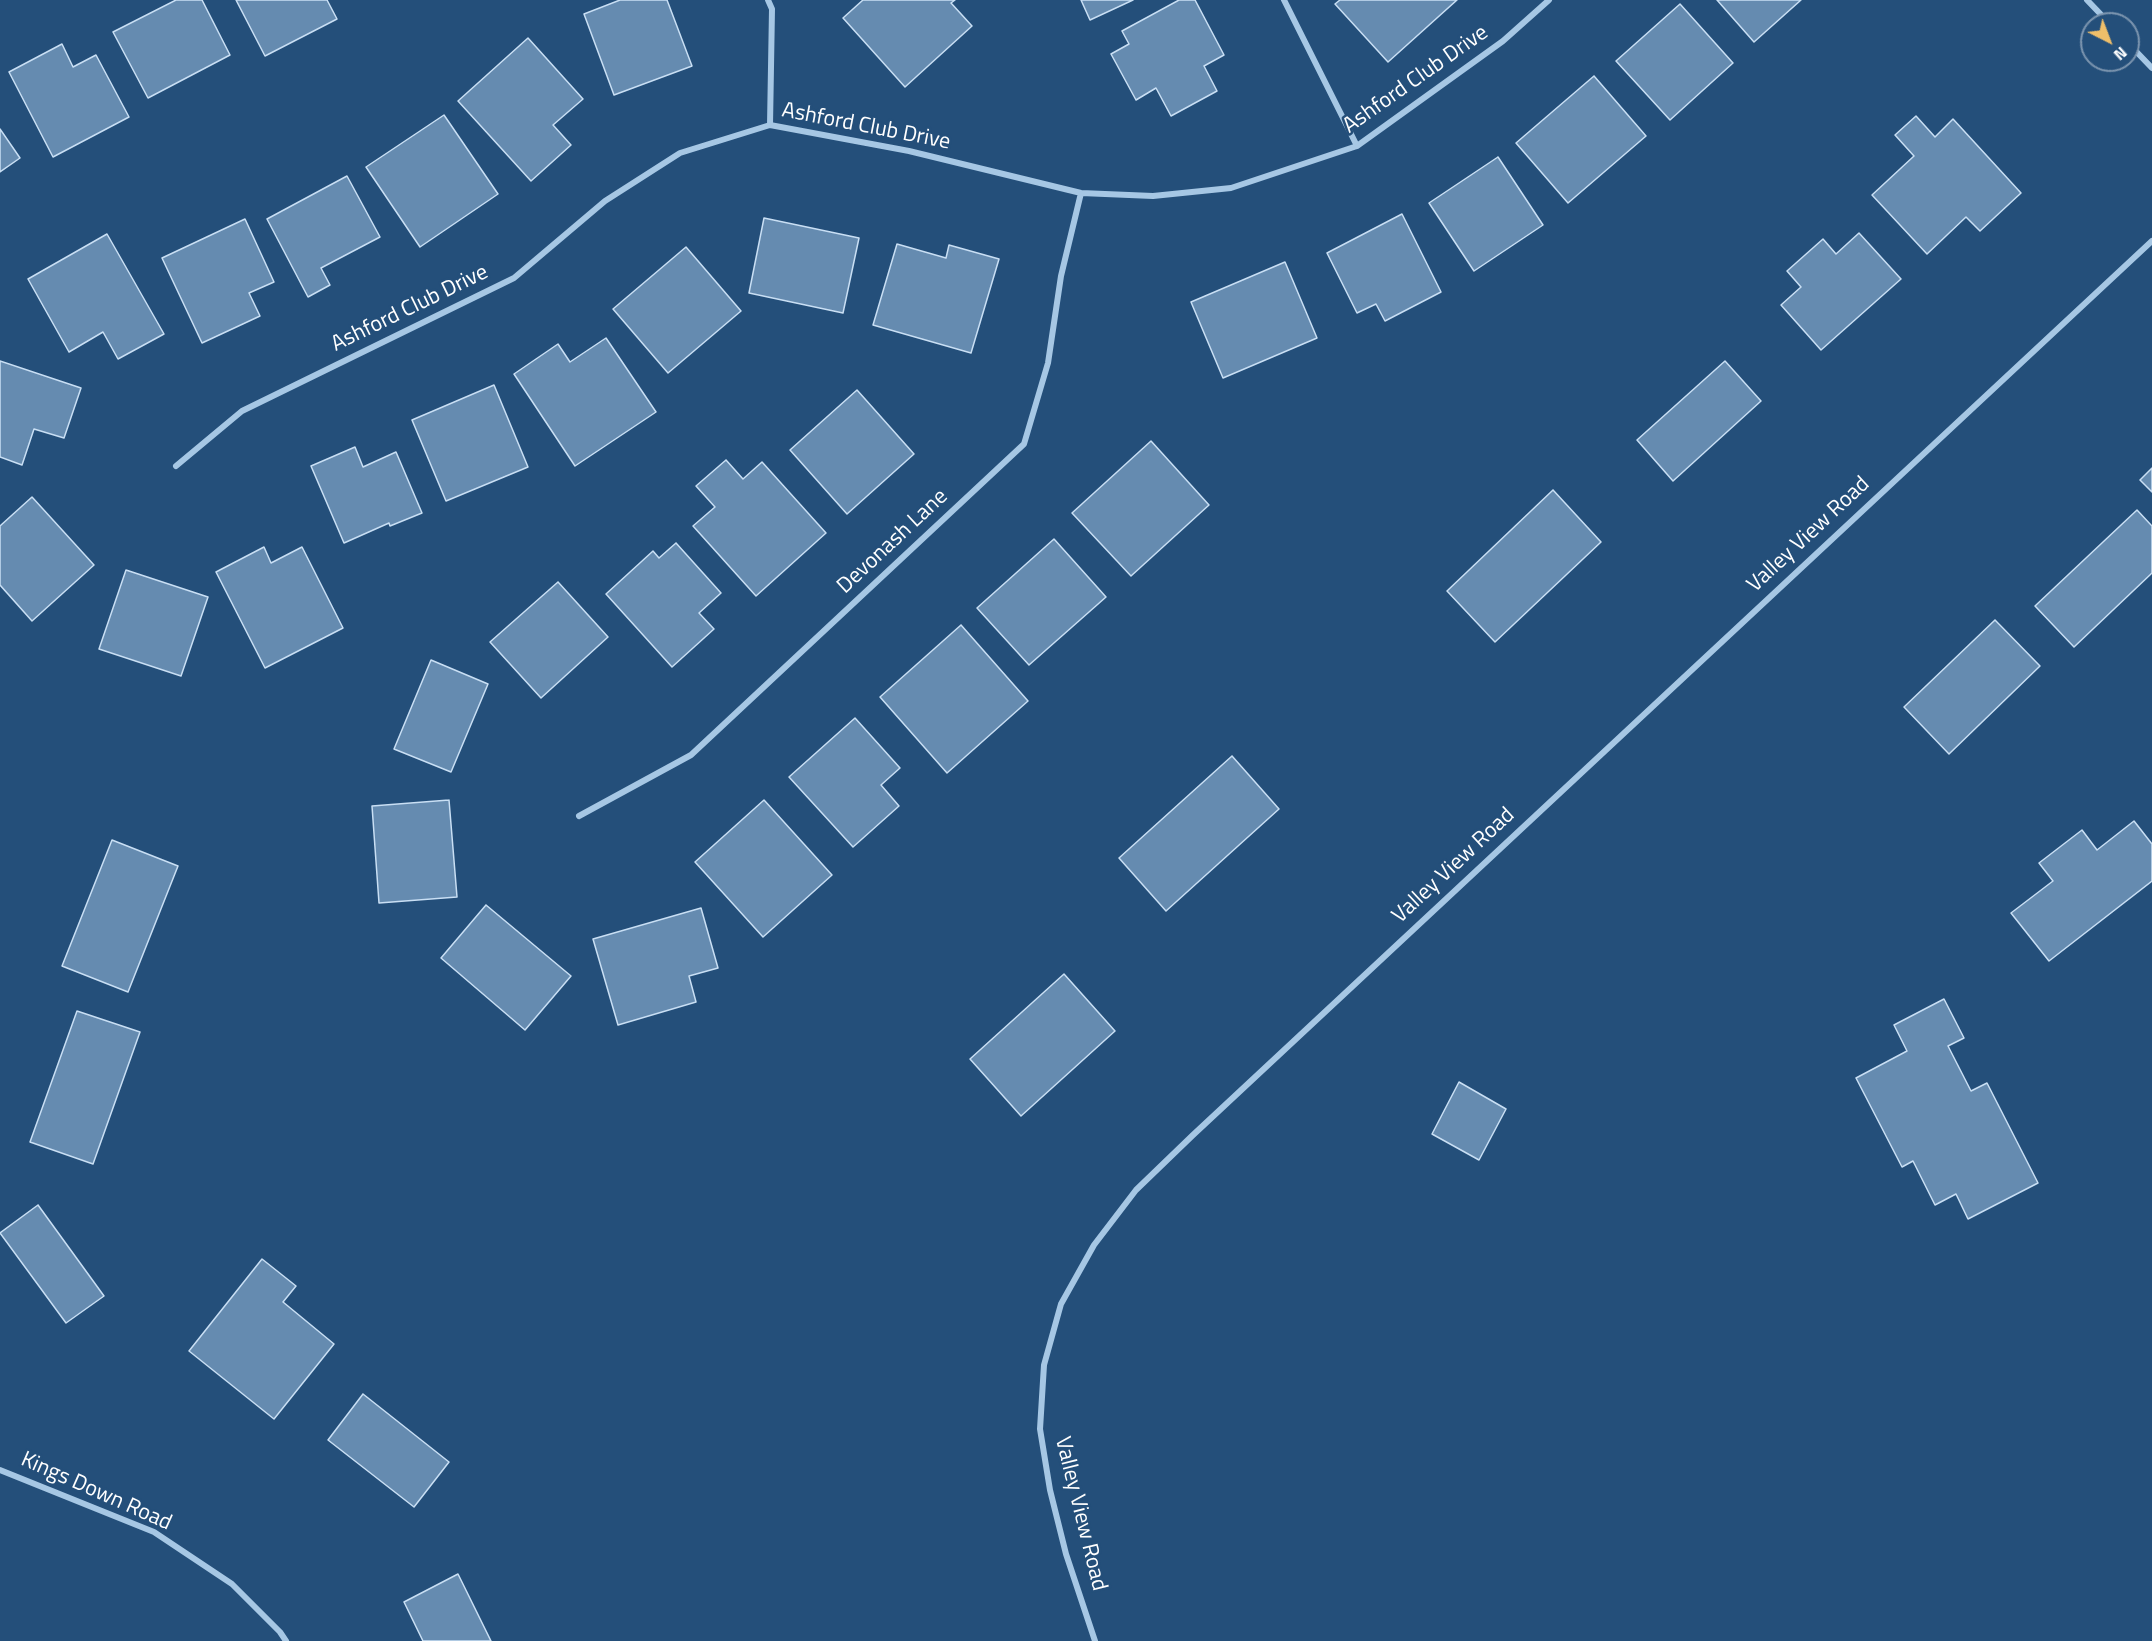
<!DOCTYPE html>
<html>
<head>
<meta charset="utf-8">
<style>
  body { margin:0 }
  #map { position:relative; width:2152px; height:1641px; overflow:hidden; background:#244f7a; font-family:"Titillium Web",sans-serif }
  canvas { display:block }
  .north { position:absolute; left:2080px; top:12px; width:60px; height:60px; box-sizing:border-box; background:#244f7a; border:2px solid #7c95af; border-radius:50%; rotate:138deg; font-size:16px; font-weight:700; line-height:24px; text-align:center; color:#fff }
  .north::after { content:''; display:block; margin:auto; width:21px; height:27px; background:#efbf6a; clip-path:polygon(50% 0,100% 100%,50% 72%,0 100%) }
</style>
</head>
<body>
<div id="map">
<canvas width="2152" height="1641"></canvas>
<div class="north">N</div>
</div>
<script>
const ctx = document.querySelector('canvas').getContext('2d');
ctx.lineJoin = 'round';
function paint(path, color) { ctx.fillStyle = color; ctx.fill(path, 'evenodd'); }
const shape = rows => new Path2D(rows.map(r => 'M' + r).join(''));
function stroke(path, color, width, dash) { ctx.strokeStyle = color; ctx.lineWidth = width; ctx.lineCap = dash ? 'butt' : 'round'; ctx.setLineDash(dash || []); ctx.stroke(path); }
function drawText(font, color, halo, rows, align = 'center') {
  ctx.font = font + ' "Titillium Web",sans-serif'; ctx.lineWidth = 5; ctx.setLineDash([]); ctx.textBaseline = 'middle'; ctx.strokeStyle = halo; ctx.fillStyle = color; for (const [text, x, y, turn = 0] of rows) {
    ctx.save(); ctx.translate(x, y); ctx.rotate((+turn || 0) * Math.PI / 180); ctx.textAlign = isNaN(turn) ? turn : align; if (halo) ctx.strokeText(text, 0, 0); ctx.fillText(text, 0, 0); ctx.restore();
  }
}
const building = shape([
  [176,0,202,0,230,55,148,98,113,32,176,0],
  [236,0,327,0,337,19,265,56,236,0],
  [620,0,667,0,692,66,614,95,584,14,620,0],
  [863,0,955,0,951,3,972,26,905,87,843,18,863,0],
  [1081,0,1133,0,1090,20,1081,0],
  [1179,0,1195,0,1224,55,1204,66,1217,91,1171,116,1156,88,1136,100,1111,54,1129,44,1122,31,1179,0],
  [1340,0,1457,0,1388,62,1335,4,1340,0],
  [1717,0,1801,0,1754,42,1717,0],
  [1680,4,1733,63,1670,120,1616,61,1680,4],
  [528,38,583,99,553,125,571,145,531,181,458,101,528,38],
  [62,44,73,67,96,55,129,117,53,157,9,72,62,44],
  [1594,76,1646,136,1568,203,1516,143,1594,76],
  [444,115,498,194,420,247,366,167,444,115],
  [1916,116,1935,137,1953,119,2021,193,1980,231,1966,217,1927,254,1872,195,1914,156,1895,135,1916,116],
  [0,129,20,158,0,172,0,129],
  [1498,157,1543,225,1474,271,1429,203,1498,157],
  [347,176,380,237,321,268,330,285,308,297,267,219,347,176],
  [1402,214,1441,292,1385,321,1376,304,1357,313,1327,253,1402,214],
  [764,218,859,238,843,313,749,293,764,218],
  [245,219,274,282,249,293,260,316,202,343,162,258,245,219],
  [1859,233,1901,279,1821,350,1781,305,1801,287,1787,271,1823,239,1836,254,1859,233],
  [107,234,164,334,118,359,103,332,69,352,28,279,107,234],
  [897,244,946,258,949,245,999,259,971,353,873,325,897,244],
  [686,247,741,311,668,373,613,309,686,247],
  [1285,262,1317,338,1223,378,1191,302,1285,262],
  [606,338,656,412,575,466,514,374,558,344,570,362,606,338],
  [0,361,81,388,64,438,34,429,22,465,0,457,0,361],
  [1725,361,1761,401,1673,481,1637,440,1725,361],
  [494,385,528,467,446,501,412,420,494,385],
  [857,390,914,454,847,514,790,450,857,390],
  [1151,441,1209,505,1131,576,1072,513,1151,441],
  [355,447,363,467,396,452,422,513,390,526,389,523,344,543,311,466,355,447],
  [726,460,743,479,762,462,826,533,756,596,693,526,715,507,696,486,726,460],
  [2152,468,2152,492,2140,480,2152,468],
  [1553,490,1601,542,1495,642,1447,591,1553,490],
  [32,497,94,565,32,621,0,585,0,526,32,497],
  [2137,510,2152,526,2152,573,2074,647,2035,606,2137,510],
  [1054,539,1106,597,1029,665,977,608,1054,539],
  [676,543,721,593,699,613,714,629,672,667,606,594,653,551,659,558,676,543],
  [264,547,271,563,302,547,343,628,265,668,216,572,264,547],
  [126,570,208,597,181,676,99,649,126,570],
  [558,582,608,637,541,698,490,642,558,582],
  [1995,620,2040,666,1949,754,1904,707,1995,620],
  [961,625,1028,701,947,773,880,697,961,625],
  [431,660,488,684,451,772,394,749,431,660],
  [855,718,900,768,881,785,899,806,853,847,789,777,855,718],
  [1232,756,1279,809,1166,911,1119,858,1232,756],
  [449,800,457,897,379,903,372,806,449,800],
  [764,800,832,875,763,937,695,862,764,800],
  [2134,821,2152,844,2152,881,2049,961,2011,913,2053,881,2039,863,2082,830,2097,850,2134,821],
  [112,840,178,866,128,992,62,966,112,840],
  [486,905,571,976,525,1030,441,958,486,905],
  [701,908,718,968,689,976,696,1002,618,1025,593,939,701,908],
  [1064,974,1115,1031,1021,1116,970,1059,1064,974],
  [1944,999,1964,1038,1948,1046,1971,1091,1987,1083,2038,1183,1968,1219,1956,1194,1935,1205,1913,1161,1902,1167,1856,1078,1907,1051,1894,1025,1944,999],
  [77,1011,140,1032,93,1164,30,1142,77,1011],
  [1459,1082,1506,1109,1479,1160,1432,1134,1459,1082],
  [38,1205,104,1296,66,1323,0,1233,38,1205],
  [262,1259,296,1286,283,1302,334,1344,274,1419,189,1351,262,1259],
  [363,1394,449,1462,414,1507,328,1440,363,1394],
  [458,1574,491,1641,423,1641,404,1602,458,1574]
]);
const street = shape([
  [768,0,772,9,770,125],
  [1284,0,1357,146],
  [2087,0,2110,24],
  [2128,43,2152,68],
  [176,466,242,411,514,278,605,201,680,153,770,125,909,151,1081,193,1153,196,1231,188,1357,146,1503,41,1549,0],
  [579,816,691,755,1024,444,1048,363,1061,276,1081,193],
  [0,1470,154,1532,232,1584,280,1632,286,1641],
  [1095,1641,1066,1554,1050,1490,1040,1429,1044,1365,1061,1304,1094,1245,1136,1190,1193,1135,2152,241]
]);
const streetNames = [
  ["Ashford Club Drive",1416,80,-35],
  ["Ashford Club Drive",866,127,11],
  ["Ashford Club Drive",410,309,-26],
  ["Valley View Road",1809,535,-43],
  ["Devonash Lane",893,542,-43],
  ["Valley View Road",1454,866,-43],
  ["Kings Down Road",96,1492,24],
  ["Valley View Road",1080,1514,76]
];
paint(building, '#658bb0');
stroke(building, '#c9dff4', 1.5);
stroke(street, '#a6c7e4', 6);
drawText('22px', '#fff', '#244f7a', streetNames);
</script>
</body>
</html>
